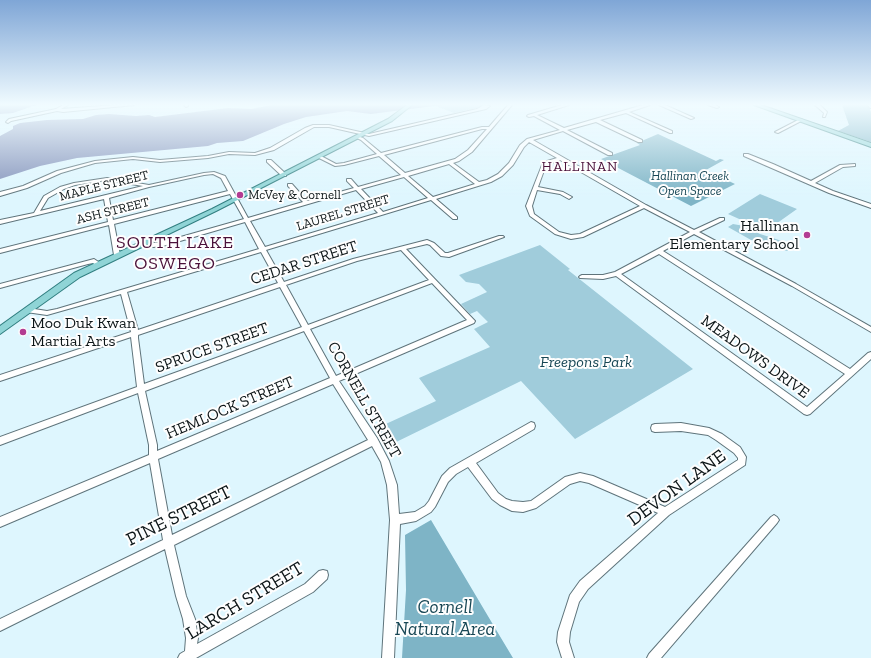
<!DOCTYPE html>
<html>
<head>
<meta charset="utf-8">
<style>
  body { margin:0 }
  canvas { display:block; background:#def6fe }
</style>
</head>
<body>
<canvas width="871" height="658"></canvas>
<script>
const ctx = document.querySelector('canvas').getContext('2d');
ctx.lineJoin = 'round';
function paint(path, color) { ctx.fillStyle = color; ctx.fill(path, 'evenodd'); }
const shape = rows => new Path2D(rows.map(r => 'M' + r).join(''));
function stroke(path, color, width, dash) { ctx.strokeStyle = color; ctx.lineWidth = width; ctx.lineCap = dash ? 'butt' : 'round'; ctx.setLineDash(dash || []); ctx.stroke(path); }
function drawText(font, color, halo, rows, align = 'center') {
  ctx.font = font + ' "Zilla Slab",serif'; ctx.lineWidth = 4; ctx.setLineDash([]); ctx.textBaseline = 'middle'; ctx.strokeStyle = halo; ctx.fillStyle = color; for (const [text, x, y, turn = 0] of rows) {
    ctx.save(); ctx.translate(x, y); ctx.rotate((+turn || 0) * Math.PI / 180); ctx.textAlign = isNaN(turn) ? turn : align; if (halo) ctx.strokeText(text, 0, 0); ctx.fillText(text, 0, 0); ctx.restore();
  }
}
const green = shape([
  [433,105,490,105,454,113],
  [760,194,797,209,766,231,728,214],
  [733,224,744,226,760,234,782,241,784,242,788,251,781,250,777,244,773,242,751,240,728,227],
  [540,245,570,269,568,270,693,369,575,439,521,381,388,446,377,428,436,401,419,378,490,347,474,329,488,322,477,311,470,314,461,304,487,292,479,284,466,282,459,275]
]);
const forest = shape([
  [842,105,868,105,871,112,871,142,838,131,849,125],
  [658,134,716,161,720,159,724,160,706,170,735,184,691,206,601,159,640,145,637,143],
  [431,520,498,633,513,658,402,658,406,590,405,535]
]);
const water = shape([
  [0,105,36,105,13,113,0,114],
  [271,105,442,105,371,114,347,111,306,117,284,124,243,141,217,143,208,146,77,158,40,166,0,179,0,136,13,129,13,126,20,123,47,120,83,119,96,115,109,114,136,116,149,115,155,117,228,108,252,109]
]);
const minor = shape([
  [63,105,68,105,61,109,116,105,134,105,63,112,57,111,11,121,8,123,6,122,9,119,56,109,63,105],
  [184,105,188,105,188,106,186,107,184,105],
  [484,105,490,106,486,109,369,136,329,127,314,127,274,150,255,155,229,154,208,158,160,162,133,159,95,163,61,173,27,188,0,196,0,192,23,186,57,171,95,161,133,157,160,160,208,156,229,152,255,153,270,148,305,128,313,125,329,125,369,134,477,109,484,105],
  [508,105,512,105,472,152,459,161,453,163,479,182,487,180,498,174,509,163,520,145,527,139,560,130,534,116,529,117,527,116,528,115,562,105,569,105,537,115,564,128,643,105,650,105,629,112,672,131,672,133,670,133,626,113,600,120,642,140,642,142,638,142,596,122,567,130,612,153,612,155,608,155,563,131,533,140,646,205,694,230,720,218,724,218,724,220,699,232,796,284,871,327,871,332,792,286,694,234,663,251,850,369,868,353,871,352,871,359,810,414,807,415,804,414,616,276,603,279,580,278,579,277,580,276,582,275,603,275,615,272,690,232,644,208,583,237,571,239,555,234,530,216,526,206,542,165,544,162,557,158,529,142,524,147,513,165,502,176,491,182,436,199,457,217,457,219,453,219,431,200,266,250,284,282,353,259,427,240,434,243,445,253,448,253,499,236,503,236,504,237,449,257,441,256,430,245,427,244,406,249,475,321,474,323,339,381,377,438,389,461,397,485,399,514,415,512,425,506,429,501,442,476,450,468,531,422,534,423,535,426,534,429,476,463,498,493,506,499,512,501,523,502,531,501,565,477,580,473,593,476,665,507,738,460,738,458,734,453,716,440,708,435,681,431,655,432,652,431,651,428,652,425,655,424,681,423,709,428,722,434,740,447,746,457,745,465,669,515,588,589,579,602,570,632,569,642,574,658,562,658,557,642,558,632,570,595,580,581,658,513,589,483,580,481,570,484,536,508,523,512,512,511,500,505,492,499,468,467,456,474,448,482,435,507,431,512,416,521,400,524,394,658,382,658,390,520,387,485,381,462,372,446,174,545,186,596,195,619,198,638,197,644,305,584,319,571,323,570,327,571,328,575,327,579,313,592,196,658,178,658,180,654,185,651,186,638,183,619,176,596,165,549,0,631,0,619,163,540,150,463,0,527,0,517,149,455,149,445,138,393,0,445,0,437,137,387,131,337,0,381,0,375,131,332,121,294,47,315,26,312,25,310,26,308,28,308,47,311,57,309,259,249,245,222,163,246,153,247,144,242,147,240,154,243,163,242,244,219,230,194,114,224,120,255,117,257,114,255,109,225,0,253,0,249,108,222,104,199,0,224,0,220,34,213,44,196,60,187,74,183,107,178,149,185,204,173,214,172,225,176,248,218,303,202,288,186,288,184,292,184,307,201,354,188,347,181,347,179,351,179,358,187,401,175,379,156,344,165,335,166,317,157,321,156,336,164,344,163,377,154,361,140,357,138,357,136,363,138,381,153,482,127,489,127,508,105],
  [482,129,487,129,468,150,455,159,405,173,384,155,482,129],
  [560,160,640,206,580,234,571,235,559,232,534,214,532,206,537,190,560,194,569,199,572,197,563,192,538,187,546,165,560,160],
  [449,164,475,184,433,197,408,176,449,164],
  [213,174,221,178,228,191,113,220,109,198,149,187,204,175,213,174],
  [404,177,428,198,383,212,361,189,404,177],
  [107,180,143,186,40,211,48,198,64,189,75,185,107,180],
  [356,190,378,213,265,247,250,221,356,190],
  [401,250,429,280,308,325,286,285,357,261,401,250],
  [261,252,278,283,138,330,127,292,261,252],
  [659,254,845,374,807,407,621,274,659,254],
  [432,283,467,320,336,376,310,329,432,283],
  [280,287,302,327,144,384,138,338,138,335,280,287],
  [304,331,330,378,157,451,157,445,145,391,304,331],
  [333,384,368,440,172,535,158,459,333,384],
  [659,105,665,105,694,118,691,119,659,105],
  [708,105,715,105,719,107,717,108,708,105],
  [815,105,820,105,827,112,825,117,823,117,824,113,815,105],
  [868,105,871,105,871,108,870,108,868,105],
  [800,119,803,120,778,133,775,132,800,119],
  [744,154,748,154,773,164,811,181,840,165,855,164,855,166,843,167,815,183,833,191,871,204,871,208,829,193,744,156,744,154],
  [267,160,271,160,286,174,286,176,282,176,267,162,267,160],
  [94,259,100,263,101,264,100,265,96,265,93,263,88,264,0,288,0,284,94,259],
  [774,515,777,517,779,520,777,523,661,658,647,658,649,654,771,517,774,515]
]);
const major = shape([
  [407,105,412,105,392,121,216,211,80,277,0,334,0,326,74,273,212,209,388,119,407,105],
  [754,105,761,105,871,143,871,147,754,105]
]);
const markers = [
  [240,195,4,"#b33c92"],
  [807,235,4,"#b33c92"],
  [23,332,4,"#b33c92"]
];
const farParknames = [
  ["Hallinan Creek",690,176],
  ["Open Space",690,191]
];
const farStreetnames = [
  ["MAPLE STREET",104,186,-14],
  ["ASH STREET",113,211,-14],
  ["LAUREL STREET",343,213,-17]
];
const farPoinames = [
  ["McVey & Cornell",248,195]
];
const farNeighbourhoodnames = [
  ["HALLINAN",580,167]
];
const poiNames = [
  ["Hallinan",799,226],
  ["Elementary School",799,244],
  ["Moo Duk Kwan",31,323,"left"],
  ["Martial Arts",31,341,"left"]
];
const streetNames = [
  ["CEDAR STREET",304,263,-18],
  ["SPRUCE STREET",212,348,-20],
  ["MEADOWS DRIVE",755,357,36],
  ["CORNELL STREET",364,400,60],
  ["HEMLOCK STREET",230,408,-23]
];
const parkNames = [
  ["Freepons Park",586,362]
];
const quarterNames = [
  ["SOUTH LAKE",175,243],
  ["OSWEGO",175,264]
];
const nearStreetnames = [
  ["DEVON LANE",677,488,-36],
  ["PINE STREET",179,516,-26],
  ["LARCH STREET",245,601,-31]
];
const nearParknames = [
  ["Cornell",445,608],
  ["Natural Area",445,630]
];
paint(green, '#a0ccdb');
paint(forest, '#7eb4c6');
paint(water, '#8392ba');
stroke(minor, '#5f747b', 2);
stroke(major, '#317f81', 2);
paint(minor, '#fff');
paint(major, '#8fd4d6');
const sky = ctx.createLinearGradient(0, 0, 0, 197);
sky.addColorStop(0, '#7fa6d6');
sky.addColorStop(0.53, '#f0fbff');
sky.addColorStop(1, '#f0fbff00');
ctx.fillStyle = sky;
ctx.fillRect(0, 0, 871, 197);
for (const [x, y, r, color] of markers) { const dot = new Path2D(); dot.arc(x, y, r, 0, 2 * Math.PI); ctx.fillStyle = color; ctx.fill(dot); stroke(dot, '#fefefe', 1.5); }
drawText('italic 13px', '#184755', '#fefefe', farParknames);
drawText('13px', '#0d1618', '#fefefe', farStreetnames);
drawText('13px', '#0d1618', '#fefefe', farPoinames, 'left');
ctx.letterSpacing = '1px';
drawText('14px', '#4a113a', '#fefefe', farNeighbourhoodnames);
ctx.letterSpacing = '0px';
drawText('16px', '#0d1618', '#fefefe', poiNames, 'right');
drawText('16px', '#0d1618', '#fefefe', streetNames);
drawText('italic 16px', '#184755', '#fefefe', parkNames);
ctx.letterSpacing = '1px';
drawText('18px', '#4a113a', '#fefefe', quarterNames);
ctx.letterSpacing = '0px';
drawText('19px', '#0d1618', '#fefefe', nearStreetnames);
drawText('italic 19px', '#184755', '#fefefe', nearParknames);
</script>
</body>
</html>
